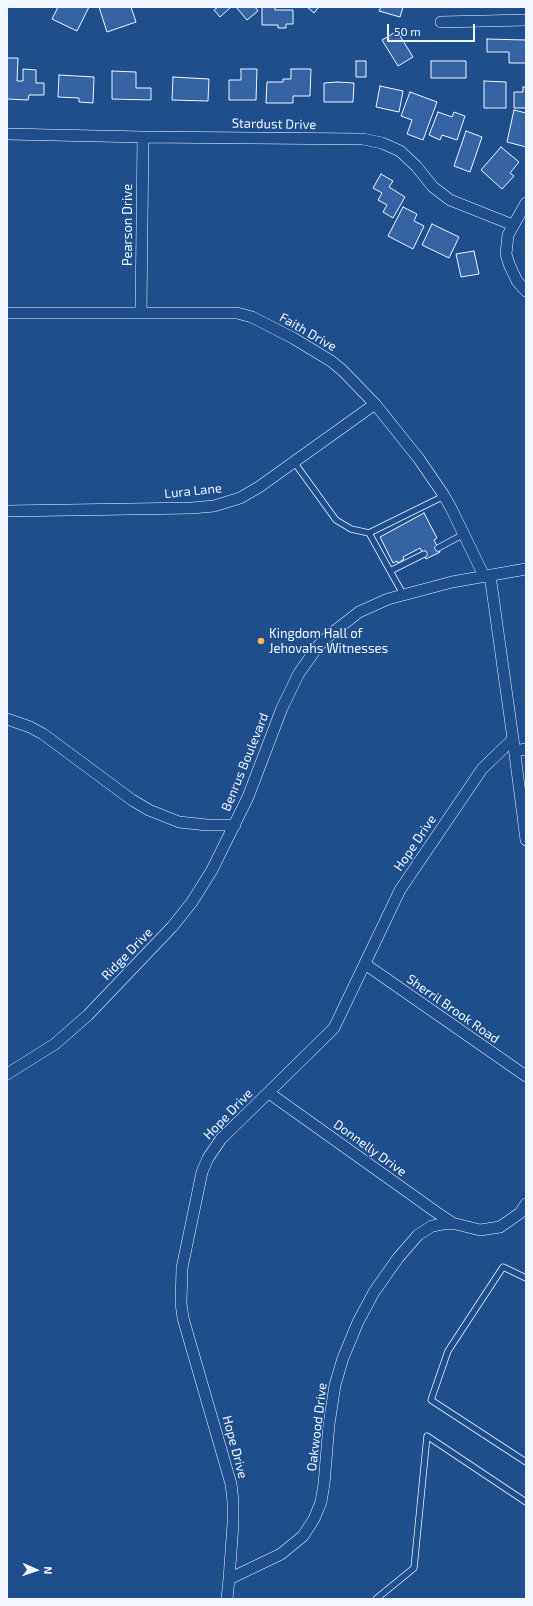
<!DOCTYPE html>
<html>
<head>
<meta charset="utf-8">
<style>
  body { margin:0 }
  #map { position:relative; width:533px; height:1606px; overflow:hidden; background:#1f4e8c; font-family:"Exo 2",sans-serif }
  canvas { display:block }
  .frame { position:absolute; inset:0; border:8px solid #f2f6ff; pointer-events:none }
  .north { position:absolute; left:16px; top:1550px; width:40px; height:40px; -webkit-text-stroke:3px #1f4e8c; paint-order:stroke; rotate:92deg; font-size:11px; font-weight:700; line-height:16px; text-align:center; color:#f2f6ff }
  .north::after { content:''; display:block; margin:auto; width:14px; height:18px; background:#f2f6ff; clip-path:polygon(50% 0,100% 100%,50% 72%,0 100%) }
  .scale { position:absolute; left:387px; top:24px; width:88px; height:18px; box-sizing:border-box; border:2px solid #f2f6ff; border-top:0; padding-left:5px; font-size:12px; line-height:14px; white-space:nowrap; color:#f2f6ff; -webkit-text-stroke:3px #1f4e8c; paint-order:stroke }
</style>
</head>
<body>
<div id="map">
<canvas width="533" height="1606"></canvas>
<div class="frame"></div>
<div class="north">N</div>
<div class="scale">50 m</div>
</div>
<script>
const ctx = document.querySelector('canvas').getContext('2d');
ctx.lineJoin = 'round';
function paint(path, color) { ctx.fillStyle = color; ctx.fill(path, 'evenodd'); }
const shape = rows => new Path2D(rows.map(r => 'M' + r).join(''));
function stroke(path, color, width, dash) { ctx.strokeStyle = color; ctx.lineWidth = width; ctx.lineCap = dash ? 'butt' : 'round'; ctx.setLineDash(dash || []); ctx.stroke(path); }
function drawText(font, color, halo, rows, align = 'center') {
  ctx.font = font + ' "Exo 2",sans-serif'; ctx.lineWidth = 3; ctx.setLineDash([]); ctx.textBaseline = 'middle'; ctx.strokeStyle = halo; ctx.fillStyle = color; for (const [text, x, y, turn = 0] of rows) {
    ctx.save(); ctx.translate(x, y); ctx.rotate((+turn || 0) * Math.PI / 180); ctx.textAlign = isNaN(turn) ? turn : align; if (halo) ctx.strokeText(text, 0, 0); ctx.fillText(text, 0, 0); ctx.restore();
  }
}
const building = shape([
  [58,7,89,7,77,31,52,19,58,7],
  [99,7,131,7,136,22,107,32,99,7],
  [218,7,231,7,220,17,214,10,218,7],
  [236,7,255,7,258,11,247,20,236,7],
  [262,7,275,7,275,10,293,10,293,24,286,24,286,28,278,28,278,25,262,25,262,7],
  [307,7,319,7,314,13,307,7],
  [381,7,403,7,400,17,379,11,381,7],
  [397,31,413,57,398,66,382,40,397,31],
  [487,39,526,40,526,63,509,63,509,52,487,52,487,39],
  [7,58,18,58,17,81,23,81,23,69,36,70,36,83,44,83,44,95,29,95,28,100,7,99,7,58],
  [356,61,366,61,366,77,356,77,356,61],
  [431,61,466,61,466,78,431,78,431,61],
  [241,69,257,69,256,100,229,100,229,80,241,80,241,69],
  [291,69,311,69,310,96,293,96,293,103,266,103,267,82,283,82,283,79,291,79,291,69],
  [112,71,136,72,136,88,151,88,151,100,112,99,112,71],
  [59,75,94,77,93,103,79,102,79,98,58,97,59,75],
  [173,77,209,79,208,101,172,100,173,77],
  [484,81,506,82,506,108,484,108,484,81],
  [337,82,354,83,353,102,324,102,324,83,337,82],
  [380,86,403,91,399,112,376,107,380,86],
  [523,87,526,87,526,108,514,108,514,92,523,92,523,87],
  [410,92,437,102,423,140,407,134,412,120,401,116,410,92],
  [514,110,526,113,526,147,507,142,514,110],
  [438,112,452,117,454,112,465,116,457,140,442,135,440,140,429,135,438,112],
  [466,131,482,137,470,172,454,166,466,131],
  [501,147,519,162,510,173,514,176,502,189,481,170,501,147],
  [381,174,393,181,389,187,405,197,393,218,383,212,387,205,378,200,382,193,373,188,381,174],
  [403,207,417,214,414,221,424,226,413,249,388,236,403,207],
  [432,224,459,237,449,258,422,245,432,224],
  [474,251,479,274,461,277,456,254,474,251],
  [424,513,437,538,434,540,440,552,426,559,420,548,403,557,404,559,398,563,397,561,393,563,380,537,424,513]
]);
const service = shape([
  [294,462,336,520,351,529,369,533,403,594],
  [369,533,444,496],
  [438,548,464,534],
  [390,571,424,554],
  [526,1278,503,1267,448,1351,431,1400,526,1462],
  [376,1599,414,1568,427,1436,526,1502]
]);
const minor = shape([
  [441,22,526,20],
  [7,134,143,137,363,139,382,143,400,151,416,166,433,187,450,200,513,225],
  [526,203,508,235,506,254,509,264,517,281,526,291],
  [7,313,237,313,252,317,293,338,331,361,342,370,375,404,419,459,443,494,451,508,484,576],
  [141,313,143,137],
  [7,511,192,508,214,506,240,498,259,487,375,404],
  [490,575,513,739,526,840],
  [7,719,30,727,43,734,132,800,149,810,179,822,207,825,235,825],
  [515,751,526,749],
  [365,964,526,1076],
  [7,1074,55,1044,88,1015,172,927,192,902,212,870,248,797,282,708,299,673,319,645,332,633,359,612,388,599,452,582,526,569],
  [269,1093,436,1212,454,1224],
  [229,1579,233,1524,233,1501,231,1484,183,1318,181,1303,182,1268,202,1172,208,1158,221,1139,334,1028,400,890,482,769,513,739],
  [227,1599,229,1579,281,1554,303,1536,314,1519,321,1502,324,1484,329,1424,335,1385,343,1358,358,1322,374,1292,398,1258,418,1235,432,1226,443,1224,456,1224,480,1230,500,1227,520,1213,526,1204]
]);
const markers = [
  [261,641,4,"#ffb74d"]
];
const streetNames = [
  ["Stardust Drive",274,124,1],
  ["Pearson Drive",128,225,-90],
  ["Faith Drive",308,332,30],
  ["Lura Lane",193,491,-6],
  ["Benrus Boulevard",245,762,-68],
  ["Hope Drive",415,843,-56],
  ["Ridge Drive",127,954,-46],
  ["Sherril Brook Road",453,1009,35],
  ["Hope Drive",228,1114,-46],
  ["Donnelly Drive",370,1148,36],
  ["Oakwood Drive",317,1427,-83],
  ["Hope Drive",235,1447,75]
];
const poiNames = [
  ["Kingdom Hall of",269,634],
  ["Jehovahs Witnesses",269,649]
];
paint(building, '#3563a3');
stroke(building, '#f2f6ff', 1);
stroke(service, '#f2f6ff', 7);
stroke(minor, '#f2f6ff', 12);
stroke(service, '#1f4e8c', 5.5);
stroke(minor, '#1f4e8c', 11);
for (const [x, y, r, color] of markers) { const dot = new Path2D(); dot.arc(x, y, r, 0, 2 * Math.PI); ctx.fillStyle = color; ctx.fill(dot); stroke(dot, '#1f4e8c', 1.5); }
drawText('13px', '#f2f6ff', '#1f4e8c', streetNames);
drawText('13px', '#f2f6ff', '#1f4e8c', poiNames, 'left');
</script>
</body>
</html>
